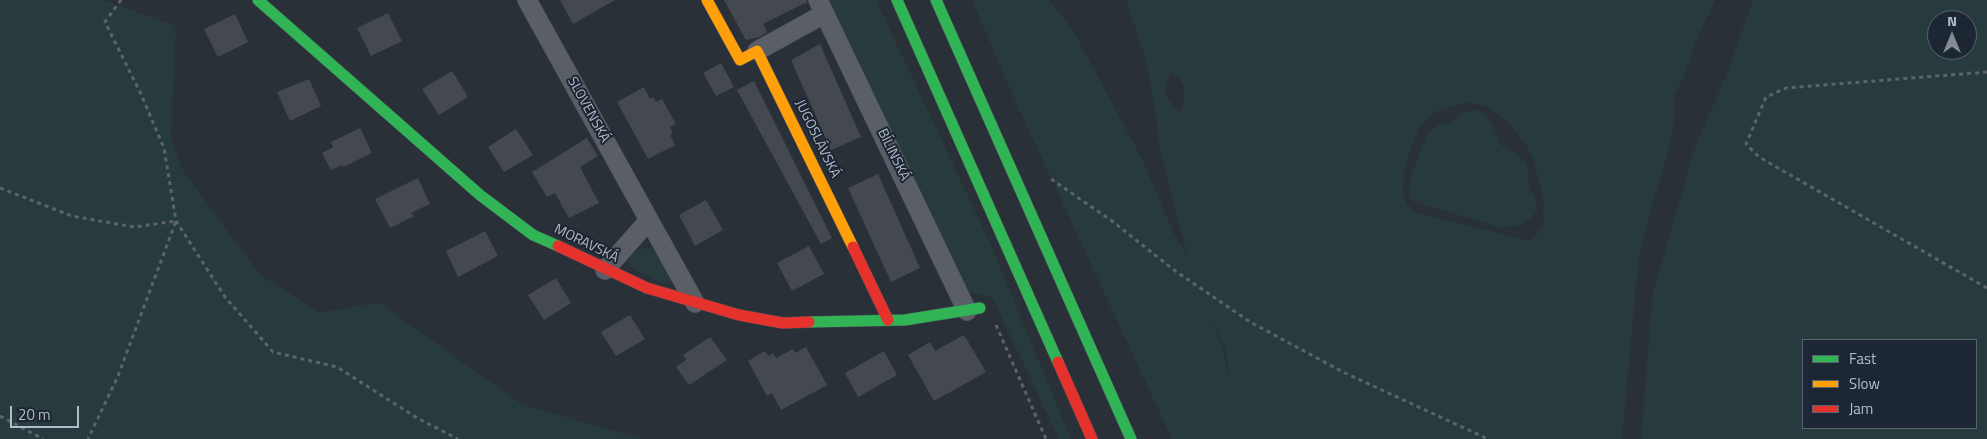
<!DOCTYPE html>
<html>
<head>
<meta charset="utf-8">
<style>
  body { margin:0 }
  #map { position:relative; width:1987px; height:439px; overflow:hidden; background:#2a3038; font-family:"Titillium Web",sans-serif }
  canvas { display:block }
  .legend { position:absolute; left:1802px; top:339px; width:175px; height:90px; box-sizing:border-box; background:#1d2633; border:1px solid #59626f; margin:0; padding:6px 9px; list-style:none; font-size:15px; color:#b4bcc9 }
  .legend li { display:flex; align-items:center; gap:10px; height:25px }
  .legend b { width:25px; border:1px solid #59626f }
  .north { position:absolute; left:1927px; top:10px; width:50px; height:50px; box-sizing:border-box; background:#1d2633; border:1px solid #59626f; border-radius:50%; rotate:0deg; font-size:14px; font-weight:700; line-height:20px; text-align:center; color:#b4bcc9 }
  .north::after { content:''; display:block; margin:auto; width:18px; height:22px; background:#848b96; clip-path:polygon(50% 0,100% 100%,50% 72%,0 100%) }
  .scale { position:absolute; left:10px; top:406px; width:69px; height:22px; box-sizing:border-box; border:2px solid #b4bcc9; border-top:0; padding-left:6px; font-size:15px; line-height:18px; white-space:nowrap; color:#b4bcc9; -webkit-text-stroke:4px #1d2633; paint-order:stroke }
</style>
</head>
<body>
<div id="map">
<canvas width="1987" height="439"></canvas>
<ul class="legend">
<li><b style="height:6px;background:#30b455"></b>Fast</li>
<li><b style="height:6px;background:#ff9f0a"></b>Slow</li>
<li><b style="height:6px;background:#e5322d"></b>Jam</li>
</ul>
<div class="north">N</div>
<div class="scale">20 m</div>
</div>
<script>
const ctx = document.querySelector('canvas').getContext('2d');
ctx.lineJoin = 'round';
function paint(path, color) { ctx.fillStyle = color; ctx.fill(path, 'evenodd'); }
const shape = rows => new Path2D(rows.map(r => 'M' + r).join(''));
function stroke(path, color, width, dash) { ctx.strokeStyle = color; ctx.lineWidth = width; ctx.lineCap = dash ? 'butt' : 'round'; ctx.setLineDash(dash || []); ctx.stroke(path); }
function drawText(font, color, halo, rows, align = 'center') {
  ctx.font = font + ' "Titillium Web",sans-serif'; ctx.lineWidth = 4; ctx.setLineDash([]); ctx.textBaseline = 'middle'; ctx.strokeStyle = halo; ctx.fillStyle = color; for (const [text, x, y, turn = 0] of rows) {
    ctx.save(); ctx.translate(x, y); ctx.rotate((+turn || 0) * Math.PI / 180); ctx.textAlign = isNaN(turn) ? turn : align; if (halo) ctx.strokeText(text, 0, 0); ctx.fillText(text, 0, 0); ctx.restore();
  }
}
const green = shape([
  [0,0,103,0,176,26,171,140,182,169,259,274,320,313,378,302,523,405,643,439,0,439],
  [823,0,876,0,991,245,1071,439,1059,439,992,297,963,291],
  [972,0,1049,0,1073,30,1141,157,1174,234,1187,254,1160,150,1156,115,1145,57,1126,0,1715,0,1697,39,1684,78,1674,94,1674,120,1668,153,1646,226,1638,264,1622,439,1172,439,1019,109],
  [1171,72,1180,79,1184,87,1184,99,1180,114,1164,92],
  [1466,102,1487,106,1510,124,1526,145,1533,159,1544,200,1543,227,1531,241,1420,214,1409,207,1404,198,1403,185,1405,170,1411,148,1419,129,1435,112],
  [1210,315,1226,350,1230,380,1221,344],
  [1753,0,1987,0,1987,439,1641,439,1653,292,1695,148,1727,74],
  [1937,20,1967,20,1967,50,1937,50],
  [1803,340,1976,340,1976,428,1803,428],
  [1474,109,1485,114,1492,124,1501,145,1520,156,1527,164,1529,188,1535,198,1538,210,1531,218,1521,225,1501,228,1413,201,1409,194,1412,173,1428,133,1439,125,1452,122,1460,114],
  [650,248,659,251,671,274,670,282,665,285,628,266,630,255,639,249]
]);
const building = shape([
  [560,0,615,0,573,24],
  [724,0,807,0,807,2,763,24,767,32,760,37,746,40],
  [388,13,402,41,371,56,357,28],
  [235,14,248,42,218,57,204,29],
  [820,44,861,137,831,150,791,60],
  [721,63,734,87,716,96,703,73],
  [452,71,468,97,439,115,422,89],
  [309,79,321,106,290,121,277,92],
  [754,81,832,238,821,244,737,90],
  [644,87,650,99,653,97,656,102,662,99,676,124,670,127,673,133,670,135,675,145,648,159,617,102],
  [360,128,372,153,343,167,342,165,331,170,322,153,333,147,331,142],
  [516,129,533,155,504,172,488,147],
  [587,138,598,156,580,167,599,203,569,218,555,193,547,197,532,172],
  [878,174,920,268,891,282,848,188],
  [418,178,430,204,411,213,414,216,390,228,375,199],
  [706,200,723,230,695,246,679,215],
  [485,231,498,256,458,277,446,251],
  [809,246,824,274,792,291,777,263],
  [556,278,571,303,544,320,528,295],
  [630,315,645,339,616,356,601,332],
  [964,335,986,372,934,401,908,355,930,342,935,351],
  [710,337,727,360,689,385,676,367,686,360,683,355],
  [806,347,827,385,781,410,772,393,767,396,748,361,765,351,768,356,773,353,776,358,793,349,795,353],
  [884,351,897,375,858,397,845,373]
]);
const path = shape([
  [121,0,105,22,140,92,164,148,176,221,225,297,273,352,337,367,417,418,458,439],
  [1987,72,1786,88,1766,97,1746,144,1759,157,1987,288],
  [1051,179,1112,221,1174,270,1250,322,1345,373,1488,439],
  [0,188,72,216,134,227,176,221,118,376,88,439],
  [996,325,1046,439],
  [0,416,43,439]
]);
const street = shape([
  [527,0,695,303],
  [818,0,967,311],
  [757,51,824,14],
  [605,270,649,220]
]);
const fast = shape([
  [258,0,480,195,533,235,558,246],
  [897,0,1058,362],
  [936,0,1131,439],
  [809,322,905,320,980,308]
]);
const slow = shape([
  [707,0,740,60,757,51,853,247]
]);
const jam = shape([
  [558,246,647,288,739,315,783,323,809,322],
  [853,247,888,320],
  [1058,362,1092,439]
]);
const streetNames = [
  ["SLOVENSKÁ",588,110,61],
  ["JUGOSLÁVSKÁ",817,139,64],
  ["BÍLINSKÁ",893,155,64],
  ["MORAVSKÁ",586,244,26]
];
paint(green, '#273a3e');
paint(building, '#444950');
stroke(street, '#484c53', 20);
stroke(fast, '#484c53', 12);
stroke(slow, '#484c53', 12);
stroke(jam, '#484c53', 12);
stroke(path, '#5d636a', 3, [4, 4]);
stroke(street, '#5a5e66', 19);
stroke(fast, '#30b455', 11);
stroke(slow, '#ff9f0a', 11);
stroke(jam, '#e5322d', 11);
drawText('14px', '#b4bcc9', '#1d2633', streetNames);
</script>
</body>
</html>
